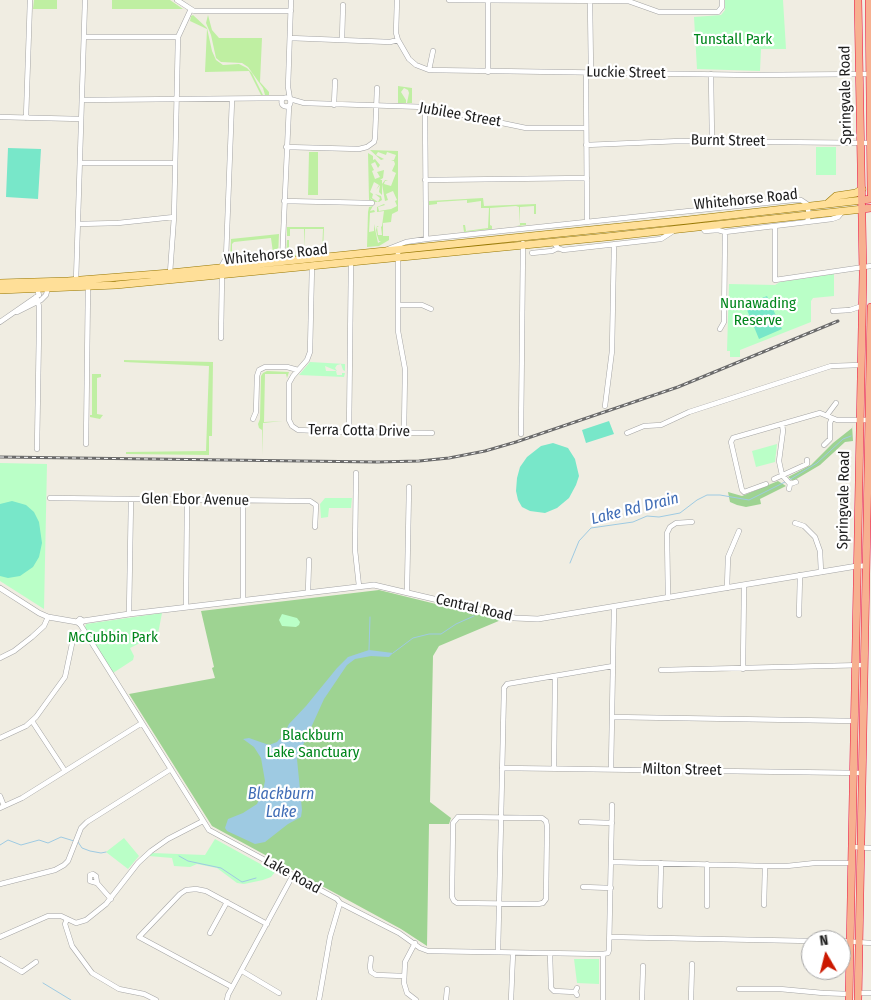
<!DOCTYPE html>
<html>
<head>
<meta charset="utf-8">
<style>
  body { margin:0 }
  #map { position:relative; width:871px; height:1000px; overflow:hidden; background:#f0ede2; font-family:"Fira Sans Condensed",sans-serif }
  canvas { display:block }
  .north { position:absolute; left:801px; top:930px; width:50px; height:50px; box-sizing:border-box; background:#fff; border:1px solid #a5a5a5; border-radius:50%; rotate:352deg; font-size:14px; font-weight:700; line-height:20px; text-align:center; color:#1d1d1d }
  .north::after { content:''; display:block; margin:auto; width:18px; height:22px; background:#cb1800; clip-path:polygon(50% 0,100% 100%,50% 72%,0 100%) }
</style>
</head>
<body>
<div id="map">
<canvas width="871" height="1000"></canvas>
<div class="north">N</div>
</div>
<script>
const ctx = document.querySelector('canvas').getContext('2d');
ctx.lineJoin = 'round';
function paint(path, color) { ctx.fillStyle = color; ctx.fill(path, 'evenodd'); }
const shape = rows => new Path2D(rows.map(r => 'M' + r).join(''));
function stroke(path, color, width, dash) { ctx.strokeStyle = color; ctx.lineWidth = width; ctx.lineCap = dash ? 'butt' : 'round'; ctx.setLineDash(dash || []); ctx.stroke(path); }
function drawText(font, color, halo, rows, align = 'center') {
  ctx.font = font + ' "Fira Sans Condensed",sans-serif'; ctx.lineWidth = 4.5; ctx.setLineDash([]); ctx.textBaseline = 'middle'; ctx.strokeStyle = halo; ctx.fillStyle = color; for (const [text, x, y, turn = 0] of rows) {
    ctx.save(); ctx.translate(x, y); ctx.rotate((+turn || 0) * Math.PI / 180); ctx.textAlign = isNaN(turn) ? turn : align; if (halo) ctx.strokeText(text, 0, 0); ctx.fillText(text, 0, 0); ctx.restore();
  }
}
const grass = shape([
  [34,0,57,0,57,9,33,9],
  [112,0,170,0,183,9,112,9],
  [193,15,207,28,212,51,216,60,223,65,239,64,247,68,252,73,263,95,261,95,249,71,205,72,207,29,190,21,191,16],
  [208,15,212,30,219,38,262,38,260,82,269,92,269,95,265,95,263,88,248,67,242,63,221,62,216,58,211,35,206,23],
  [398,86,412,88,412,103,407,103,409,93,408,90,404,88,401,92,406,100,406,103,398,103],
  [370,150,398,151,398,211,392,214,391,222,383,223,383,236,389,236,389,240,379,246,367,247,368,212,369,207,373,206,370,211,374,210,375,212,370,213,369,232,374,231,374,224,378,243,381,241,379,241,377,235,376,230,377,226,379,226,377,227,378,235,382,235,381,227,382,226,384,211,377,212,377,207,384,204,385,205,378,207,379,211,391,209,397,206,395,201,397,200,393,191,386,194,388,200,385,201,382,184,385,180,388,181,385,181,384,184,391,186,396,173,392,171,395,164,394,161,391,160,394,160,396,155,387,152,386,155,378,152,376,155,384,159,381,160],
  [309,152,318,152,318,195,308,195],
  [368,153,373,156,373,160,375,159,380,165,378,168,375,162,371,164,374,170,372,171,375,179,380,177,377,172,384,170,383,178,380,180,382,180,382,195,379,192,380,185,376,190,379,185,374,182,370,192,373,194,372,198,378,202,380,198,375,194,381,196,382,200,379,202,375,202,370,198,373,202,369,200],
  [483,198,484,206,536,204,536,214,534,214,534,206,520,207,520,223,526,223,526,225,517,226,520,225,519,207,516,206,490,208,490,225,492,226,492,229,464,232,463,225,465,225,466,231,488,228,489,208,481,208,481,201,467,203,467,200,437,202,437,204,429,205,429,201],
  [287,227,324,227,323,253,286,257,287,240,289,240,289,253,293,253,294,255,314,253,315,248,316,253,322,252,323,229,305,229,305,248,304,229,290,229,290,236,287,236],
  [279,234,278,256,276,258,271,258,270,253,273,253,271,238,234,242,232,244,232,260,246,259,247,256,248,258,247,261,231,264,230,263,232,263,230,261,231,239],
  [124,360,213,362,212,436,209,436,209,455,126,454,126,452,206,451,209,366,124,362],
  [267,371,289,372,287,378,286,374,265,374,264,422,283,421,263,423,262,455,262,430,259,428,258,424,260,419,261,376,263,373],
  [92,374,101,374,101,377,97,378,97,414,103,415,100,419,90,417,90,415,92,415]
]);
const forest = shape([
  [852,425,853,441,845,442,820,465,793,481,788,477,811,465,833,443,852,428],
  [778,481,786,486,760,499,761,504,746,507,737,505,730,502,728,492,742,496],
  [379,590,501,620,439,646,433,656,430,802,451,818,449,824,429,824,427,946,401,929,212,826,129,694,215,678,212,668,214,667,201,611]
]);
const park = shape([
  [725,0,783,0,786,49,761,49,760,71,697,69,694,17,721,15,725,10],
  [816,147,836,147,836,175,816,175],
  [834,274,834,296,813,298,811,301,811,322,740,350,740,357,730,357,730,351,727,351,729,284,775,285,780,282],
  [310,362,345,364,345,371,343,370,341,364,337,365,335,368,337,371,325,366,326,371,336,371,337,375,342,375,342,373,345,373,344,377,299,375],
  [777,444,775,462,756,467,752,451],
  [0,463,47,464,44,609,0,581],
  [325,498,352,498,351,508,329,508,328,517,321,518,320,504],
  [162,613,157,639,140,643,130,648,134,656,133,660,113,673,85,628,86,624],
  [282,614,297,618,300,622,299,625,296,627,282,626,279,620],
  [124,838,139,856,128,869,106,852],
  [215,839,275,872,271,877,263,880,244,884,237,883,217,868,197,864,190,867,174,866,172,858,149,856,152,853,205,855],
  [574,959,599,959,599,984,577,983]
]);
const pitch = shape([
  [8,148,41,149,38,199,6,197],
  [767,296,782,329,759,339,745,305],
  [609,421,614,434,586,443,582,430],
  [553,443,568,448,575,459,579,476,576,485,569,498,557,508,545,513,530,511,522,507,518,500,516,491,517,478,520,467,527,457,541,446],
  [12,501,26,505,34,512,39,522,42,543,39,557,33,567,20,576,8,578,0,576,0,504]
]);
const water = shape([
  [369,650,393,653,389,657,371,656,355,659,347,665,324,699,300,752,297,759,302,810,301,817,288,824,265,842,255,844,227,831,225,828,228,819,243,813,257,804,263,790,265,781,261,758,254,747,243,739,249,738,269,745,277,742,284,734,289,724,306,706,337,668,348,657]
]);
const stream = shape([
  [789,480,817,463,843,439,851,436],
  [570,563,579,541,591,528,633,522,647,516,659,517,680,513,697,500,707,495,720,495,749,500,785,482],
  [369,650,370,617],
  [393,653,413,638,429,634,441,634,456,624,474,616],
  [78,842,82,848,90,851,101,853,106,852],
  [0,845,8,840,21,845,39,840,48,843,61,837,74,841],
  [179,856,188,861,221,868,242,882,256,878],
  [43,983,71,1000]
]);
const minor = shape([
  [177,0,194,11,291,11],
  [397,0,396,33,398,40,409,59,416,65,429,70,751,75,870,74],
  [449,0,628,1,659,12,718,12,722,7,722,0],
  [488,1,488,72],
  [590,1,591,73],
  [84,37,178,37],
  [290,38,390,42,398,40],
  [342,40,343,5],
  [429,70,433,51],
  [586,73,587,222],
  [711,74,712,141],
  '281.5 102a4.5 4.5 0 1 1 9 0a4.5 4.5 0 1 1-9 0Z',
  [290,99,304,103,425,107,526,128,586,128],
  [290,99,288,87,291,0],
  [82,100,284,98],
  [334,105,335,81],
  [425,107,426,239],
  [0,117,81,119],
  [26,118,30,0],
  [586,145,680,141,870,143],
  [286,147,359,149,367,147,374,142,375,138,377,88],
  [80,163,175,163],
  [425,180,587,178],
  [284,201,372,203],
  [78,224,118,223,174,217],
  [701,226,705,231,718,230,725,232,832,219,838,217,843,211],
  [775,227,775,280,871,266],
  [553,242,558,248,563,250,661,239,675,230],
  [388,249,406,242,426,239,793,200,801,200,807,204,809,215,807,222],
  [398,249,398,331,405,369,404,432],
  [532,253,552,251,558,248],
  [282,262,289,106],
  [312,265,310,352,307,360,293,376,289,383,289,420,292,426,298,430,347,432,432,433],
  [221,267,226,258,232,100],
  [170,273,174,217,178,37,191,9],
  [76,281,85,0],
  [36,297,39,306,39,329,37,449],
  [398,305,422,305,431,309],
  [833,311,850,310,862,306],
  [17,312,41,300,46,295,48,288],
  [0,322,39,295,37,289],
  [720,329,724,322,725,232],
  [221,338,222,274],
  [605,406,612,351,614,244],
  [827,415,836,403],
  [253,419,256,412,257,376,259,370,265,367,287,367,298,370],
  [782,424,783,431,779,461,782,475,790,484],
  [349,432,351,262],
  [627,433,644,426,661,425,689,412,831,366,860,365],
  [521,434,523,243],
  [86,444,88,287],
  [824,445,830,439,830,423,832,418],
  [356,473,355,550,359,586],
  [774,479,807,464,807,460],
  [766,484,744,492,742,490,731,442,733,438,820,413,837,420,869,420],
  [789,489,790,484,796,482],
  [50,498,310,501,316,505,315,527],
  [795,523,804,526,815,537,820,551,821,572],
  [727,588,728,557,739,531],
  [407,591,409,487],
  [308,592,309,560],
  [668,598,667,533,670,527,676,523,692,522],
  [243,600,243,500],
  [186,607,187,500],
  [129,614,131,499],
  [799,615,800,575],
  [80,624,209,830,337,899,340,903,399,933,420,948,428,951,603,954,608,953,609,950,612,805],
  [0,658,14,651,32,637,44,626,48,617],
  [743,669,744,585],
  [661,670,864,665],
  [612,717,855,721],
  [32,721,65,771],
  [0,738,26,726,36,717,65,677,73,639,84,632],
  [502,768,862,773],
  [554,768,555,676],
  [611,769,614,607],
  [0,796,4,806],
  [0,808,22,798,142,723],
  [458,817,542,818,546,821,547,826,546,899,543,903,538,904,457,903,454,901,452,897,453,823,458,817],
  [581,822,612,823],
  [852,847,871,848],
  [611,862,765,866,787,866,815,863,852,863],
  [97,883,96,876,93,874,90,875,90,881,97,883,111,899],
  [0,884,55,870,64,865,68,861,81,828,87,822,171,769],
  [583,887,611,888],
  [764,905,765,866],
  [660,906,661,863],
  [707,906,707,864],
  [67,919,65,924,72,946,92,973,119,989,144,994,156,1000],
  [210,933,227,902],
  [0,937,48,916,61,916,76,923,86,920,106,904,138,863,151,851,168,839,203,821],
  [610,937,811,941],
  [841,941,871,943],
  [415,943,405,962,404,983,407,993,416,1000],
  [498,952,504,688,507,684,613,666],
  [550,953,551,988,554,991,575,992],
  [371,958,370,967,371,972,376,975,404,976],
  [0,959,22,972,36,962],
  [242,971,279,993],
  [232,987,139,937,180,894,186,890,196,889,206,891,267,924],
  [577,988,575,992,577,995],
  [739,989,780,989,823,993,849,994],
  [858,993,871,993],
  [227,1000,228,995,293,875],
  [319,1000,330,937,340,903],
  [446,1000,447,989],
  [511,1000,513,953],
  [603,1000,603,954],
  [642,1000,643,966],
  [691,1000,692,964]
]);
const tertiary = shape([
  [0,588,39,613,48,617,77,622],
  [83,621,80,619,77,622,80,624,83,621,129,614,374,585,515,618,538,619,857,566,865,566]
]);
const primary = shape([
  [827,204,836,196,856,193,862,189],
  [0,283,68,281,170,273,688,220,863,200],
  [0,290,116,285,606,237,863,209]
]);
const trunk = shape([
  [869,0,871,194],
  [863,200,871,199],
  [863,209,871,208],
  [849,1000,863,274,858,0],
  [858,1000,871,307]
]);
const rail = shape([
  [0,457,377,462,419,461,449,458,485,451,516,442,678,387,838,321]
]);
const parkNames = [
  ["Tunstall Park",733,40],
  ["Nunawading",758,304],
  ["Reserve",758,321],
  ["McCubbin Park",113,638],
  ["Blackburn",313,736],
  ["Lake Sanctuary",313,753]
];
const streetNames = [
  ["Luckie Street",626,73,1],
  ["Springvale Road",846,95,-91],
  ["Jubilee Street",460,115,10],
  ["Burnt Street",728,141,1],
  ["Whitehorse Road",746,200,-6],
  ["Whitehorse Road",276,255,-6],
  ["Terra Cotta Drive",359,431,1],
  ["Glen Ebor Avenue",195,500,1],
  ["Springvale Road",844,500,-89],
  ["Central Road",474,608,13],
  ["Milton Street",682,770,1],
  ["Lake Road",292,875,29]
];
const waterNames = [
  ["Lake Rd Drain",635,509,-14],
  ["Blackburn",281,795],
  ["Lake",281,813]
];
paint(grass, '#bfefa2');
paint(forest, '#9ed392');
paint(park, '#baffc7');
paint(pitch, '#78e7c9');
paint(water, '#9ecae2');
stroke(stream, '#9ecae2', 1);
stroke(minor, '#a4a4a4', 5.5);
stroke(tertiary, '#a4a4a4', 6);
stroke(primary, '#977700', 8);
stroke(trunk, '#ea1243', 8);
stroke(minor, '#fff', 4.5);
stroke(tertiary, '#fff', 5);
stroke(primary, '#ffdf98', 7);
stroke(trunk, '#f7b090', 7);
stroke(rail, '#6b6b6b', 3);
stroke(rail, '#fff', 1, [4]);
drawText('15px', '#00861c', '#fff', parkNames);
drawText('15px', '#1d1d1d', '#fff', streetNames);
drawText('italic 16px', '#406db6', '#fff', waterNames);
</script>
</body>
</html>
